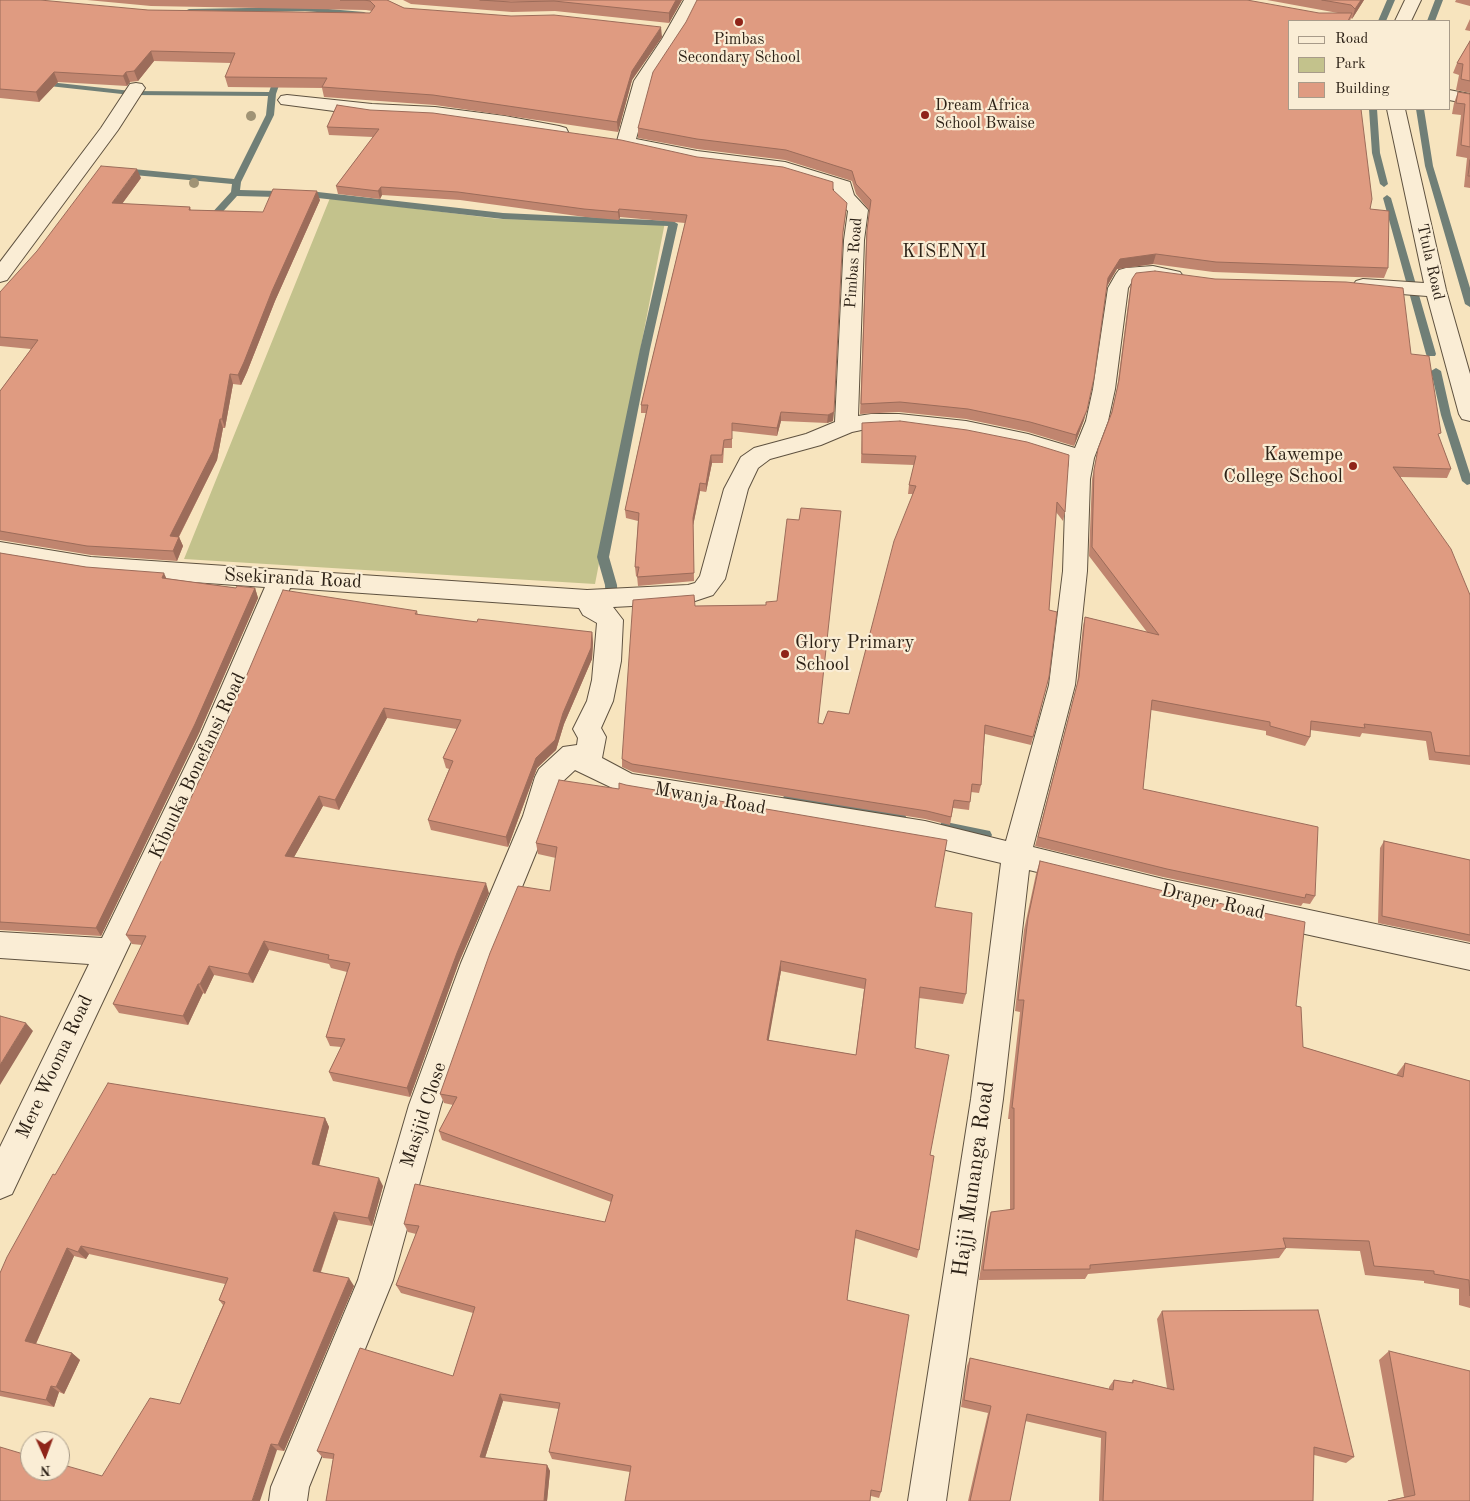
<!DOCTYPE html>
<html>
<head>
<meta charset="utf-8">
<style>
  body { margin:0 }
  #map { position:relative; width:1470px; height:1501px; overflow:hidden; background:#f7e4be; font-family:"Old Standard TT",serif }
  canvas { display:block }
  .legend { position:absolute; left:1288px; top:20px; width:162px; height:90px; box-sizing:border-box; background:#faedd5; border:1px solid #a89b89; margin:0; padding:6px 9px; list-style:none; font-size:15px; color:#2c2116 }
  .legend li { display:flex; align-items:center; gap:10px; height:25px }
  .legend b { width:25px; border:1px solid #a89b89 }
  .north { position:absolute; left:20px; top:1431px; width:50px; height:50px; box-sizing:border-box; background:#faedd5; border:1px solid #a89b89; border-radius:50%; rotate:178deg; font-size:14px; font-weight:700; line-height:20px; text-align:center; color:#2c2116 }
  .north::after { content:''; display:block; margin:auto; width:18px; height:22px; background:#8f2418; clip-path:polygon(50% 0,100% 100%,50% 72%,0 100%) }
</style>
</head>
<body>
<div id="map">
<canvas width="1470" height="1501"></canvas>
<ul class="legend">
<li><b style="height:6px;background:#faedd5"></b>Road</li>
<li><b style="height:14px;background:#c3c28c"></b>Park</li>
<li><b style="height:14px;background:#df9b81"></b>Building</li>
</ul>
<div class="north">N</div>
</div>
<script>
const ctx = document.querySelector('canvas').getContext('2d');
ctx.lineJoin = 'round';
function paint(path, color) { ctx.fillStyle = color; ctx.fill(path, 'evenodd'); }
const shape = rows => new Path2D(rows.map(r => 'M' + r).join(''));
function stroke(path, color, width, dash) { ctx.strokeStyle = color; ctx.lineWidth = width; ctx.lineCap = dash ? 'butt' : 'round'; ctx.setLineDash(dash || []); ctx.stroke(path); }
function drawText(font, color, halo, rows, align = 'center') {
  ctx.font = font + ' "Old Standard TT",serif'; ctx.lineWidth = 4.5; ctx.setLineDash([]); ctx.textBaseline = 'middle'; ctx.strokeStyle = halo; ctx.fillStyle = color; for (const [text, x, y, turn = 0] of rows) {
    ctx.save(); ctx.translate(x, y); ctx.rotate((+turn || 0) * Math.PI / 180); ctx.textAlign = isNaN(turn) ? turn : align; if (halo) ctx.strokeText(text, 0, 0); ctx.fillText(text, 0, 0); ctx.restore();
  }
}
const green = shape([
  [330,198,499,219,665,222,595,584,184,559]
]);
const stream = shape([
  [1387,0,1395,0,1386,21,1378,21,1387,0],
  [1435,0,1443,0,1435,21,1427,21,1435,0],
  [305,7,364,12,368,14,364,16,305,11,189,13,185,11,189,9,305,7],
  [277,69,284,71,276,94,274,115,241,182,240,190,318,192,503,213,673,221,678,224,650,349,609,557,617,585,618,605,616,608,608,608,606,605,605,585,597,557,640,349,668,226,503,219,318,198,237,196,218,217,214,227,211,228,206,225,209,216,231,192,232,184,123,174,119,171,123,168,234,179,266,115,268,96,131,95,40,85,36,83,40,81,131,91,269,92,277,69],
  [1369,109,1377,109,1380,153,1388,184,1384,187,1380,184,1372,153,1369,109],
  [1416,109,1424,109,1433,166,1470,288,1470,307,1465,304,1425,166,1416,109],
  [1387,195,1391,198,1436,354,1435,356,1427,356,1426,354,1383,198,1387,195],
  [1436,368,1441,371,1451,415,1470,474,1470,484,1467,485,1462,481,1441,415,1431,371,1436,368],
  [789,794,900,812,905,813,906,817,905,821,900,822,789,804,784,803,783,799,784,795,789,794],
  [946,822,985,830,990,831,992,835,990,839,985,840,946,832,941,831,940,827,941,823,946,822]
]);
const street = shape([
  [684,0,700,0,680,39,652,81,636,139,697,151,785,162,850,182,854,195,868,210,864,240,858,416,871,414,899,414,966,421,1028,434,1075,448,1086,421,1093,389,1108,288,1116,274,1119,270,1126,268,1153,266,1180,272,1183,276,1180,280,1173,282,1153,278,1133,280,1128,288,1115,389,1108,421,1094,458,1090,479,1087,571,1075,685,1033,847,1163,879,1470,944,1470,970,1163,903,1029,870,1003,1099,946,1501,908,1501,971,1099,1001,863,925,845,627,795,575,770,561,783,551,816,491,963,441,1105,393,1280,309,1487,307,1501,269,1501,271,1487,358,1280,409,1105,461,963,523,816,535,777,539,769,563,747,577,745,578,738,573,729,587,701,592,680,597,623,583,615,579,608,290,588,229,734,12,1194,0,1199,0,1147,89,964,0,958,0,932,102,938,201,734,265,587,91,575,0,560,0,542,91,557,587,590,688,585,695,583,700,576,724,489,741,457,754,448,806,434,835,422,844,240,848,211,834,197,834,189,783,173,697,163,635,151,619,145,617,141,634,81,662,39,684,0],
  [871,428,899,428,966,437,1026,449,1069,462,1066,479,1063,571,1049,685,1006,841,925,821,632,774,602,758,606,737,601,728,613,701,621,661,623,620,613,607,689,603,713,595,725,579,748,489,758,468,770,459,821,445,852,432,871,428],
  [1405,0,1421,0,1411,21,1395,21,1405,0],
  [136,83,142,84,145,88,118,130,7,280,0,282,0,262,101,128,130,84,136,83],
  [1449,90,1470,94,1470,104,1449,100,1449,90],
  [287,95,372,104,435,107,505,116,559,126,566,128,568,132,566,136,559,138,435,119,372,116,281,104,278,100,281,96,287,95],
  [1387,109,1405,109,1446,290,1470,374,1470,421,1462,419,1459,414,1427,296,1363,291,1356,289,1353,285,1356,281,1363,279,1424,283,1387,109]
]);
const trees = [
  [251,116],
  [194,183]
];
const wall = shape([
  [0,0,148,10,370,13,372,11,366,10,151,6,87,0,387,0,404,8,662,37,632,80,618,132,435,105,324,97,322,88,228,87,225,77,231,63,154,61,138,81,130,82,127,86,58,82,39,102,0,98],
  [403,0,682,0,669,23,555,11,512,12,411,4],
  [1267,0,1364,0,1352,19,1351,18,1350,21,1289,21,1370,209,1388,268,1384,278,1213,272,1153,264,1117,269,1107,286,1084,420,1074,446,1028,432,966,419,899,412,860,414,866,240,869,210,856,194,852,181,785,160,697,149,638,138,638,128,686,22,1338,13],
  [1456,0,1470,0,1470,6,1455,2],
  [1470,19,1470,31,1465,30],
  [1470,41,1470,93,1456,90,1459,75,1453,73,1457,63],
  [1458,92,1470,94,1470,188,1464,187,1467,158,1456,156,1461,115,1452,114,1454,103],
  [337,105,833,190,846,212,842,239,833,421,827,423,781,421,777,436,732,431,732,448,724,448,723,463,712,463,706,492,700,491,693,526,694,581,638,586,637,576,636,576,635,567,638,521,626,518,625,510,646,413,641,413,641,405,685,223,620,217,619,220,585,217,460,200,382,195,380,199,338,194,336,186,373,137,329,135,327,127],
  [141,178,122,204,190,207,191,210,263,212,320,200,275,301,247,372,241,385,233,384,225,428,223,428,217,460,179,537,183,546,177,561,91,555,0,540,0,391,31,349,0,346,0,292],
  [1132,279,1411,354,1439,437,1451,469,1447,478,1400,477,1470,595,1470,765,1429,760,1426,741,1362,733,1360,737,1310,730,1310,737,1305,746,1266,735,1266,731,1151,710,1143,789,1315,896,1310,904,1303,903,1301,906,1163,877,1035,846,1077,685,1083,626,1085,617,1147,632,1089,556,1092,479,1098,449,1111,414,1117,389,1130,289],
  [862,423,1027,442,1065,512,1063,521,1056,512,1049,610,1049,677,1031,745,985,734,981,785,979,793,971,792,969,810,953,808,950,825,925,819,633,772,622,767,622,759,695,606,766,605,766,602,818,723,823,724,849,714,913,494,908,494,909,485,914,465,861,463],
  [0,553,86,567,236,588,255,588,258,598,199,733,101,936,0,930],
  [417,611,418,615,477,622,592,632,593,643,592,659,564,724,556,750,537,768,508,847,431,830,428,820,449,769,446,768,443,758,457,729,387,718,339,810,323,806,294,857,489,893,459,962,410,1097,333,1081,329,1072,341,1047,330,1046,326,1037,347,972,331,968,329,964,269,950,253,983,214,975,205,994,203,993,188,1025,119,1013,113,1004,142,945,132,944,126,935],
  [626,785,935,907,966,994,963,1004,919,998,915,1048,930,1155,919,1250,917,1258,855,1238,847,1300,881,1492,879,1498,871,1496,630,1472,552,1459,549,1452,559,1409,503,1401,485,1458,547,1465,550,1471,547,1501,326,1501,333,1459,323,1458,317,1451,453,1376,473,1313,401,1293,396,1285,416,1234,408,1232,404,1224,605,1222,611,1202,442,1140,439,1131,453,1105,444,1103,440,1094,550,891,556,858,538,854,536,843,619,789],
  [781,971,864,989,856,1055,768,1040],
  [1384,841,1470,860,1470,942,1378,923,1380,848],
  [1040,861,1296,1006,1303,1047,1396,1075,1405,1063,1470,1081,1470,1308,1459,1305,1459,1289,1424,1283,1424,1281,1365,1275,1360,1251,1286,1248,1279,1258,1088,1274,1085,1279,979,1280,988,1221,991,1212,1010,1210,1010,1119,1008,1119,1020,1012,1015,1011,1024,930,1036,874],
  [325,1118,329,1127,319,1166,383,1186,372,1226,338,1220,321,1272,354,1286,284,1451,277,1450,102,1476,180,1404,223,1305,219,1300,225,1284,89,1254,86,1259,74,1256,36,1344,72,1353,80,1360,64,1394,59,1392,54,1407,0,1396,0,1273,55,1175],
  [1162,1311,1354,1457,1346,1463,1314,1455,1313,1501,1099,1501,1101,1438,1025,1421,1010,1501,968,1501,988,1413,961,1407,967,1366,970,1358,1109,1389,1109,1387,1114,1380,1131,1383,1133,1380,1167,1388,1157,1319],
  [1389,1351,1470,1501,1387,1501,1404,1497,1379,1360]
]);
const shadedWall = shape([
  [676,0,682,0,669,23,669,13],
  [1361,0,1364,0,1352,19,1355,9],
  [661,27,662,37,632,80,618,132,617,122,632,71],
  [151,51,154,61,138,81,134,71],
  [54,72,58,82,39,102,36,92],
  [126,72,130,82,127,86,123,76],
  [137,169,141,178,116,212,112,203],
  [381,187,382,195,380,199,378,191],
  [317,191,320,200,275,301,247,372,241,385,238,375,272,291],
  [619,209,620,217,619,220,618,212],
  [1156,254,1153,264,1117,269,1106,288,1108,278,1120,259],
  [230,374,233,384,225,428,222,419],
  [1087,410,1084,420,1074,446,1076,435],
  [781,412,781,421,777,436,777,428],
  [834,412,833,421,827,423,828,415],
  [220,419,223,428,217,460,174,546,170,536],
  [711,455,712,463,706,492,706,484],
  [700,483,700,491,693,526,694,581,693,518],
  [179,537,183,546,177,561,173,551],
  [164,573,168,582,162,578],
  [255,588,258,598,199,733,101,936,96,928],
  [592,632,593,643,592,659,564,724,556,750,537,768,508,847,506,837,536,758,563,713],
  [384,708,387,718,339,810,335,800],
  [319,796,323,806,289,866,285,856],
  [486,883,489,893,459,962,410,1097,407,1088,457,953],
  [264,941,269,950,253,983,248,974],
  [781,961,781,971,767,1050,767,1040],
  [209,966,214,975,205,994,200,984],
  [198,984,203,993,188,1025,183,1016],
  [26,1023,33,1031,0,1085,0,1065],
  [325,1118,329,1127,317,1173,312,1164],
  [379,1178,383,1186,372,1226,368,1218],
  [334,1212,338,1220,318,1279,313,1271],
  [81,1246,89,1254,86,1259,78,1252],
  [67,1248,74,1256,34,1348,25,1341],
  [349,1278,354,1286,284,1451,278,1445],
  [72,1353,80,1360,64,1394,56,1387],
  [51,1386,59,1392,54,1407,46,1400],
  [500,1394,503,1401,483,1464,480,1457],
  [271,1444,277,1450,260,1501,252,1501],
  [547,1465,550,1471,547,1501,544,1501]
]);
const building = shape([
  [0,0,40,0,148,10,370,13,375,6,370,1,364,0,340,0,387,0,404,8,511,16,554,15,661,27,632,71,617,122,433,95,322,87,327,78,225,77,235,53,151,51,134,71,126,72,123,76,54,72,36,92,0,89,0,0],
  [480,0,676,0,669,13,554,1,511,2,480,0],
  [697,0,1247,0,1319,13,1352,13,1348,21,1289,21,1289,109,1361,109,1372,199,1370,209,1389,211,1388,268,1216,262,1156,254,1120,259,1108,278,1094,378,1087,410,1076,435,1030,422,968,409,900,402,861,404,867,230,871,200,856,184,852,171,786,150,697,139,638,128,653,72,686,22,697,0],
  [1322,0,1361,0,1355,9,1351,5,1322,0],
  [1470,41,1470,81,1461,79,1463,64,1457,63,1470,41],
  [1458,92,1470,94,1470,147,1461,145,1465,104,1456,103,1458,92],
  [337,105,370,110,433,113,621,140,697,157,783,167,833,182,833,190,847,203,843,232,834,412,828,415,781,412,777,428,732,423,732,439,724,440,722,455,711,455,706,484,700,483,693,518,694,573,637,577,639,567,635,567,639,513,625,510,648,405,641,405,687,215,619,209,618,212,584,209,458,192,381,187,378,191,336,186,379,129,327,127,337,105],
  [1470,160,1470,176,1468,176,1470,160],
  [101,166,137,169,112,203,190,207,189,210,263,212,273,189,317,191,272,291,244,362,238,375,230,374,222,419,220,419,213,451,170,536,179,537,173,551,87,546,0,531,0,391,38,340,0,337,0,292,37,251,101,166],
  [1155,271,1215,279,1346,282,1403,288,1411,354,1429,356,1441,433,1438,434,1451,469,1393,467,1451,549,1470,595,1470,756,1435,752,1431,732,1364,724,1365,728,1311,721,1310,737,1270,726,1270,722,1152,700,1143,789,1318,827,1315,896,1306,894,1305,898,1167,869,1038,837,1079,677,1085,617,1159,635,1092,547,1094,470,1098,449,1112,412,1119,380,1132,279,1136,273,1155,271],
  [900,421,967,430,1027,442,1069,455,1065,512,1057,502,1049,610,1057,612,1049,677,1033,737,985,725,981,785,972,784,970,802,954,800,951,817,927,811,632,764,622,759,633,600,694,595,695,606,766,605,766,602,777,601,787,519,799,520,801,508,841,511,818,723,823,724,828,711,849,714,894,541,916,486,909,485,916,456,862,454,862,423,900,421],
  [0,553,86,567,164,573,162,578,236,588,237,586,255,588,195,724,96,928,0,922,0,553],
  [283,590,417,611,415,614,477,622,478,619,592,632,591,648,563,713,555,740,536,758,506,837,428,820,453,761,443,758,461,720,384,708,335,800,319,796,285,856,486,883,457,953,407,1088,329,1072,345,1039,326,1037,350,963,328,959,329,955,264,941,248,974,209,966,200,984,198,984,183,1016,113,1004,146,936,126,935,226,724,283,590],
  [559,780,619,789,619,783,626,785,947,840,935,907,972,913,966,994,920,987,915,1048,949,1055,930,1155,934,1156,919,1250,856,1230,847,1300,909,1315,881,1492,871,1490,870,1501,625,1501,631,1466,549,1452,560,1403,500,1394,480,1457,547,1465,544,1501,326,1501,334,1454,317,1451,360,1348,453,1376,475,1307,396,1285,419,1226,404,1224,415,1184,605,1222,613,1195,439,1131,457,1097,440,1094,490,953,518,886,550,891,557,847,536,843,559,780],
  [781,961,866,979,856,1055,767,1040,781,961],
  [1384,841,1470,860,1470,935,1382,916,1384,841],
  [1040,861,1168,892,1305,922,1296,1006,1301,1007,1303,1047,1403,1077,1405,1063,1470,1081,1470,1296,1469,1280,1434,1274,1434,1271,1374,1266,1369,1241,1283,1238,1286,1248,1090,1265,1090,1269,983,1270,991,1212,1014,1209,1014,1108,1012,1108,1024,1000,1018,1000,1028,918,1040,861],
  [0,1016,26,1023,0,1065,0,1016],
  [108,1083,325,1118,312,1164,379,1178,368,1218,334,1212,313,1271,349,1278,278,1445,271,1444,252,1501,0,1501,0,1447,30,1456,30,1471,60,1471,60,1464,102,1476,150,1398,180,1404,225,1302,219,1300,228,1278,81,1246,78,1252,67,1248,25,1341,72,1353,56,1387,51,1386,46,1400,0,1391,0,1273,7,1257,53,1174,55,1175,108,1083],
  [1318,1310,1354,1457,1314,1447,1313,1501,1103,1501,1106,1432,1027,1414,1010,1501,970,1501,991,1406,964,1400,970,1358,1113,1390,1114,1380,1133,1383,1133,1380,1174,1390,1162,1311,1318,1310],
  [1389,1351,1470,1371,1470,1501,1388,1501,1415,1495,1389,1351]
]);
const markers = [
  [739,22,5,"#8f2418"],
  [925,115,5,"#8f2418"],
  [1353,466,5,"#8f2418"],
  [785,654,5,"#8f2418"]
];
const farPoinames = [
  ["Pimbas",739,40],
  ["Secondary School",739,58],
  ["Dream Africa",935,106,"left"],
  ["School Bwaise",935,124,"left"]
];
const farStreetnames = [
  ["Ttula Road",1430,262,77],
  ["Pimbas Road",854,263,-86]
];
const farQuarternames = [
  ["KISENYI",945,252]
];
const poiNames = [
  ["Kawempe",1343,455],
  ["College School",1343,477],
  ["Glory Primary",795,643,"left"],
  ["School",795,665,"left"]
];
const streetNames = [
  ["Ssekiranda Road",293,579,3],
  ["Kibuuka Bonefansi Road",198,766,-65],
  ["Mwanja Road",710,799,10],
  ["Draper Road",1213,902,13],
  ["Mere Wooma Road",55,1067,-65],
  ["Masijid Close",424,1115,-72]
];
const nearStreetnames = [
  ["Hajji Munanga Road",974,1179,-82]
];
paint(green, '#c3c28c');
paint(stream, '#707f77');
stroke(street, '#5f5240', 2);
paint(street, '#faedd5');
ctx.fillStyle = '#a09375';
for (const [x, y] of trees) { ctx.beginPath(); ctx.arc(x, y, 5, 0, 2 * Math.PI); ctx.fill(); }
paint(wall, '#c0856f');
paint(shadedWall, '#9c6c5a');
paint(building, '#df9b81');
stroke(building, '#9c6c5a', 1);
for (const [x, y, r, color] of markers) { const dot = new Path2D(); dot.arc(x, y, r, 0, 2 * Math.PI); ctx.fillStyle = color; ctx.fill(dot); stroke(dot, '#faedd5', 2); }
drawText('16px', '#2c2116', '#faedd5', farPoinames);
drawText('16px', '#2c2116', '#faedd5', farStreetnames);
ctx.letterSpacing = '1px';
drawText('18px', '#2c2116', '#faedd5', farQuarternames);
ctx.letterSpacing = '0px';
drawText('19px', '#2c2116', '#faedd5', poiNames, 'right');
drawText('19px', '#2c2116', '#faedd5', streetNames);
drawText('22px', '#2c2116', '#faedd5', nearStreetnames);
</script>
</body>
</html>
